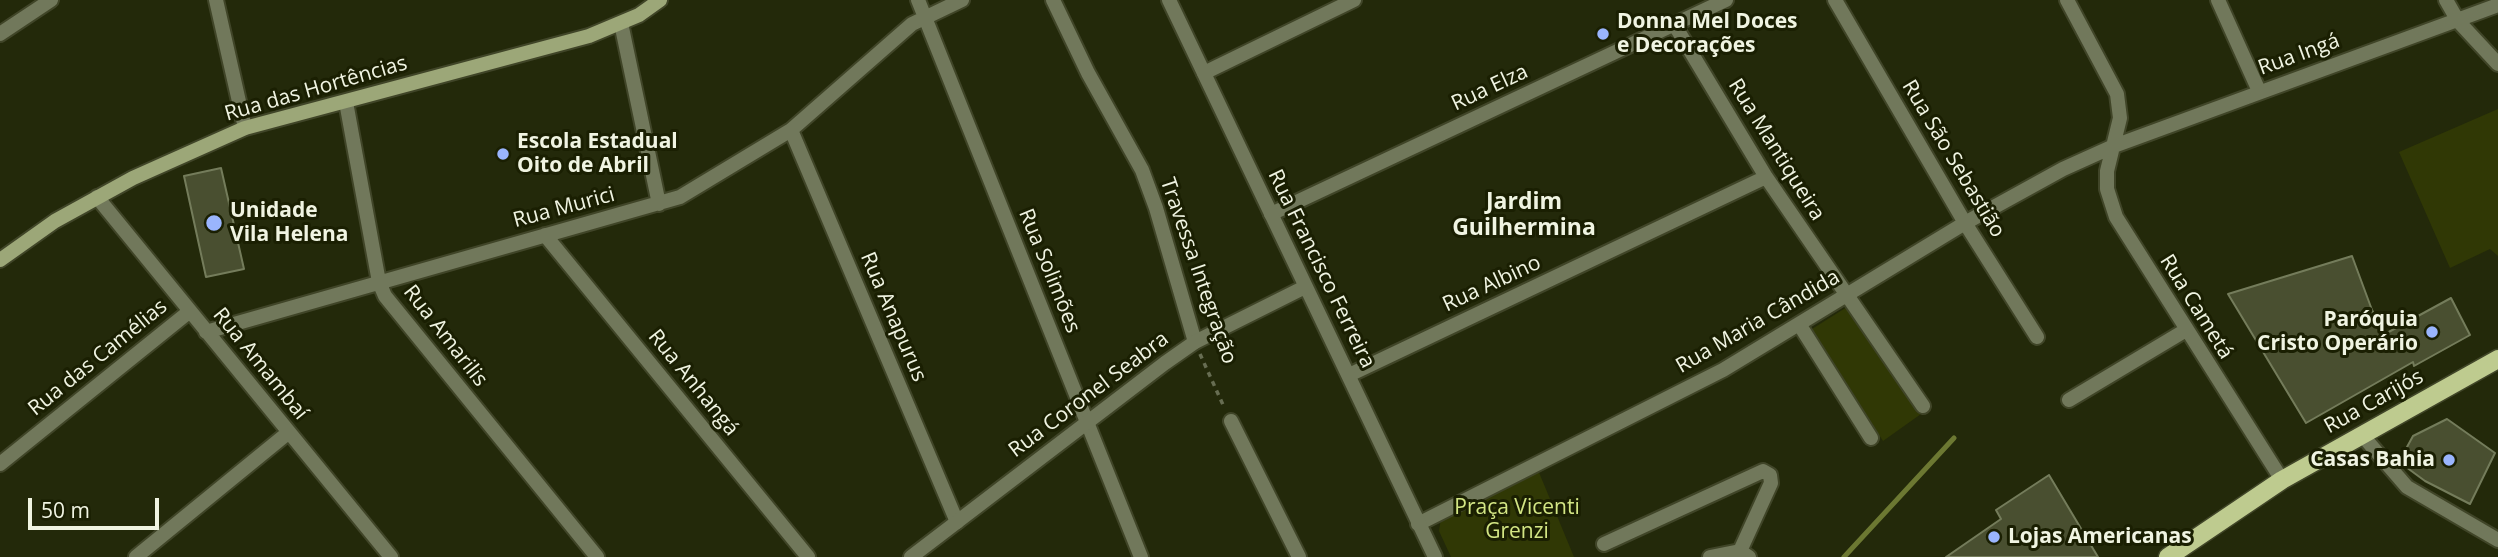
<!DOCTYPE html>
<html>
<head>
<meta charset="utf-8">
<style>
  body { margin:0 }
  #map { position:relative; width:2498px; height:557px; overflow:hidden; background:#23290a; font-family:"Open Sans",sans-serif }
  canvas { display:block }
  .scale { position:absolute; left:28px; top:498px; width:131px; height:32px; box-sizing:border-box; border:4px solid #f0f4e2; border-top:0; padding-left:9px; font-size:21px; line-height:24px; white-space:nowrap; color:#f0f4e2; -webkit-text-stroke:5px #1a1f02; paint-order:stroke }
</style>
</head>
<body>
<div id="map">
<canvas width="2498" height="557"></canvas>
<div class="scale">50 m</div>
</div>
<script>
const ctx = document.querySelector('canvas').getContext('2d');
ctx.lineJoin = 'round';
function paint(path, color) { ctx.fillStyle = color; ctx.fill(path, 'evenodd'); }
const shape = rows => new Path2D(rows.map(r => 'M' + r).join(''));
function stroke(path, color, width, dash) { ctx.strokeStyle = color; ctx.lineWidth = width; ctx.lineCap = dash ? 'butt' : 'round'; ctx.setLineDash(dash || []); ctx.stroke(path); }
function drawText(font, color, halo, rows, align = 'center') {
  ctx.font = font + ' "Open Sans",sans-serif'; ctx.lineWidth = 6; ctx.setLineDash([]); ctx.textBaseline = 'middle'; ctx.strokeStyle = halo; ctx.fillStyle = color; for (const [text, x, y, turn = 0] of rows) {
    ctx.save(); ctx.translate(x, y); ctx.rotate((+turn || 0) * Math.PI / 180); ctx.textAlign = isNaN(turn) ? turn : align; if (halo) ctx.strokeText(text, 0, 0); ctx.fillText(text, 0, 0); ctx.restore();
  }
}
const green = shape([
  [2498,109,2498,256,2490,249,2450,268,2399,152],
  [1847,307,1921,414,1883,441,1812,329],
  [1538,470,1574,557,1451,557,1439,531,1441,518]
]);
const stream = shape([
  [1844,557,1954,438]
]);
const building = shape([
  [221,168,244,269,206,277,184,176,221,168],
  [2352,256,2372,310,2385,334,2451,298,2470,335,2414,366,2413,362,2306,423,2228,294,2352,256],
  [2447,419,2495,453,2470,504,2425,481,2406,467,2407,447,2413,436,2447,419],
  [2049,475,2098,557,1946,557,2001,519,1996,510,2049,475]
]);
const path = shape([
  [1200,354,1224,407]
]);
const minor = shape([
  [216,0,245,128],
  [918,0,1141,557],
  [1053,0,1088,73,1142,170,1156,208,1195,342],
  [1835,0,1965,223,2037,337],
  [2067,0,2117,94,2120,118,2107,171,2107,189,2116,217,2282,480],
  [2218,0,2259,91],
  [2446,0,2458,21,2498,64],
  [621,23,659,204],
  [1674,24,1766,177,1923,406],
  [0,34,51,0],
  [1204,73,1354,0],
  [346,102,379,282,385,296,597,557],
  [791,130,957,522],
  [97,197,391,557],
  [1271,214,1726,0],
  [545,235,808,557],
  [1799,324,1871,438],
  [206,332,680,197,791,130,912,24,962,0],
  [1349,375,1766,177],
  [2069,400,2186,330],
  [1231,421,1299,557],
  [2362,435,2407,487,2498,540],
  [0,464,190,311],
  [1418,524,1723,370,1965,223,2063,169,2114,146,2498,5],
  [1604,544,1763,471,1770,475,1771,483,1740,551],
  [136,557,289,432],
  [1710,557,1740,551,1749,557]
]);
const tertiary = shape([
  [1169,0,1435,557],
  [911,557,1165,363,1195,342,1305,287]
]);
const secondary = shape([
  [0,260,55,221,133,178,245,128,589,36,639,15,660,0]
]);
const primary = shape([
  [2168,557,2282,480,2498,359]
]);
const markers = [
  [1603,34,7,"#9ab5fd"],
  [503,154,7,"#9ab5fd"],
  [214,223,9,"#9ab5fd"],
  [2432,332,7,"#9ab5fd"],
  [2449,460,7,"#9ab5fd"],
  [1994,537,7,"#9ab5fd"]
];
const poiNames = [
  ["Donna Mel Doces",1617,22],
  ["e Decorações",1617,46],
  ["Escola Estadual",517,142],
  ["Oito de Abril",517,166],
  ["Unidade",230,211],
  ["Vila Helena",230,235],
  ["Paróquia",2418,320,"right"],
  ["Cristo Operário",2418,344,"right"],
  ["Casas Bahia",2435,460,"right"],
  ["Lojas Americanas",2008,537]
];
const streetNames = [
  ["Rua Ingá",2299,55,-20],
  ["Rua Elza",1490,88,-25],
  ["Rua das Hortências",316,89,-16],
  ["Rua Mantiqueira",1776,150,58],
  ["Rua São Sebastião",1953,159,59],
  ["Rua Murici",564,208,-15],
  ["Rua Francisco Ferreira",1321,269,64],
  ["Rua Solimões",1049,271,68],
  ["Travessa Integração",1198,271,71],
  ["Rua Albino",1492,284,-25],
  ["Rua Cametá",2196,307,58],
  ["Rua Anapurus",893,317,67],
  ["Rua Maria Cândida",1758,322,-30],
  ["Rua Amarilis",445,336,52],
  ["Rua das Camélias",98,358,-39],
  ["Rua Amambaí",260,364,51],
  ["Rua Anhangá",693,383,51],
  ["Rua Coronel Seabra",1089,395,-37],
  ["Rua Carijós",2374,402,-29]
];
const parkNames = [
  ["Praça Vicenti",1517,508],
  ["Grenzi",1517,532]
];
const neighbourhoodNames = [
  ["Jardim",1524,202],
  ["Guilhermina",1524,228]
];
paint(green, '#303805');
stroke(stream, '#6c7832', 5);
paint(building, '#494f30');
stroke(building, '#747c5b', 2);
stroke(minor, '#404528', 18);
stroke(tertiary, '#404528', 18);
stroke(secondary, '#404528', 18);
stroke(primary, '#404528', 21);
stroke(path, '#676d52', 3.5, [5, 5]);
stroke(minor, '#71785b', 14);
stroke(tertiary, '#71785b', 14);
stroke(secondary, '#9ca778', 14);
stroke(primary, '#becb8f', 18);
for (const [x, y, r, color] of markers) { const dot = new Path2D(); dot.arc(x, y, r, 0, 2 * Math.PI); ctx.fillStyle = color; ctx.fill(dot); stroke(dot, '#1a1f02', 2.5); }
drawText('bold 21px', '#f0f4e2', '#1a1f02', poiNames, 'left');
drawText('21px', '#f0f4e2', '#1a1f02', streetNames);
drawText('21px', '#d3e684', '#1a1f02', parkNames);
drawText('bold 23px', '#f0f4e2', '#1a1f02', neighbourhoodNames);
</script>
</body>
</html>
